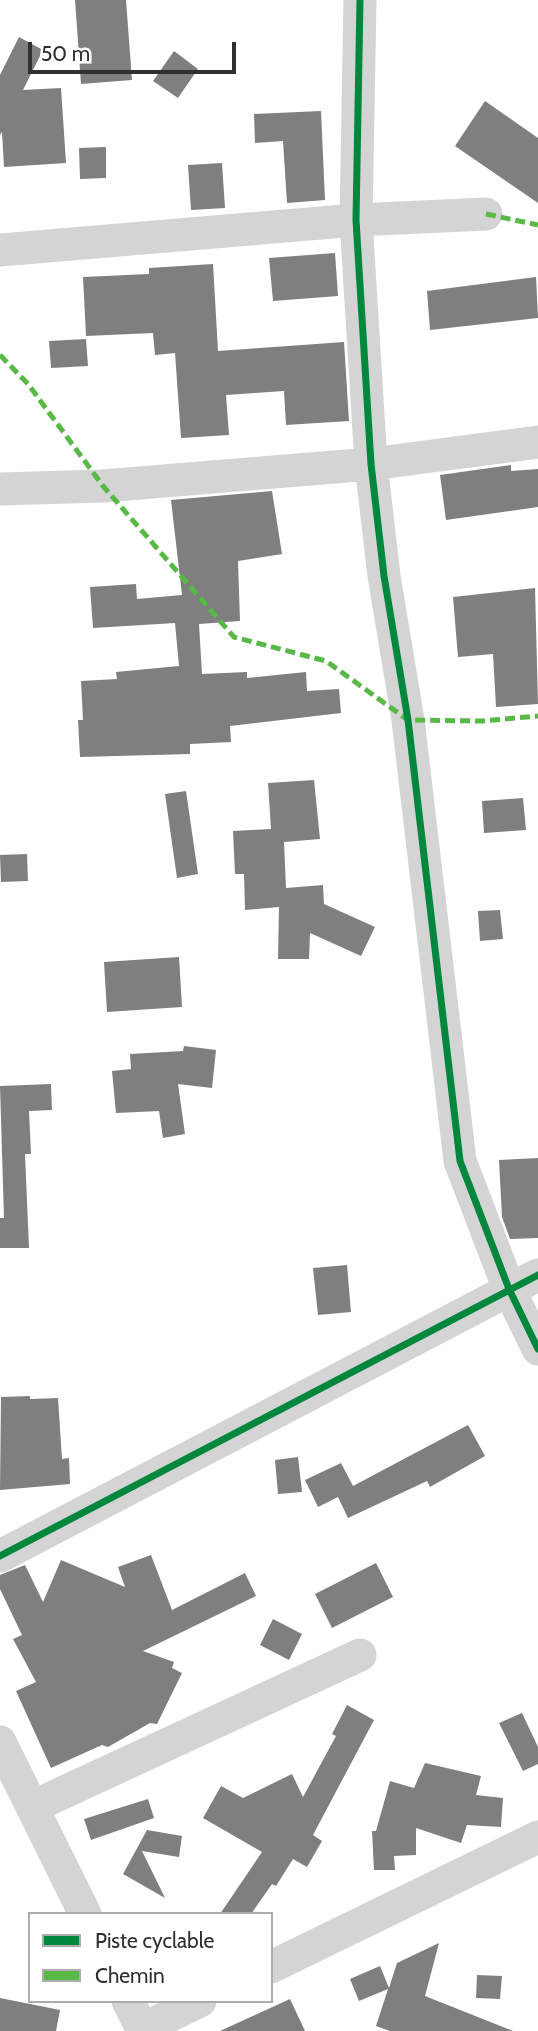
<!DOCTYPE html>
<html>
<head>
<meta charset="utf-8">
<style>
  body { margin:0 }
  #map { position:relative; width:538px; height:2031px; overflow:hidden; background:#fff; font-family:Cabin,sans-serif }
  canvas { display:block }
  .legend { position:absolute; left:28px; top:1912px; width:245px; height:91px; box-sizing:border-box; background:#fff; border:2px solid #acacac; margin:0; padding:9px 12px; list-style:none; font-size:21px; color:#2f2f2f }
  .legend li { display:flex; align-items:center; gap:14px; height:35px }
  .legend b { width:35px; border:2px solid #acacac }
  .scale { position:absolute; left:28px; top:42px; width:208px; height:32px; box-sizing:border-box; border:4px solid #2f2f2f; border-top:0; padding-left:9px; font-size:21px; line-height:24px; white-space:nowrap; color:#2f2f2f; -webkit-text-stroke:5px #fff; paint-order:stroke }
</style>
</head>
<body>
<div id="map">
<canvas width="538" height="2031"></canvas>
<ul class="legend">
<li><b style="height:9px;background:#00873e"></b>Piste cyclable</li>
<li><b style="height:9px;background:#58b947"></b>Chemin</li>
</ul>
<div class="scale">50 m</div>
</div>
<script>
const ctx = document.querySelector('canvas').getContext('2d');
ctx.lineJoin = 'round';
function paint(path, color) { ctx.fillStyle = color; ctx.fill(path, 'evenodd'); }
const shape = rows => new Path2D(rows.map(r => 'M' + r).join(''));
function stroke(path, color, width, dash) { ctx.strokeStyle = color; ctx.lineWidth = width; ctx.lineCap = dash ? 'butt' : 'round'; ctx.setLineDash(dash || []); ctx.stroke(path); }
const building = shape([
  [75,0,126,0,132,80,81,84],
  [19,37,43,50,23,90,61,88,66,163,4,167,2,132,0,135,0,75],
  [174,51,198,69,178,98,153,81],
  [485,101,538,138,538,203,455,146],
  [321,111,325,200,287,203,283,141,255,143,254,114],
  [106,147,106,178,80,179,79,148],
  [222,163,225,208,191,210,188,165],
  [335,253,338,296,273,301,269,258],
  [213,264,218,351,344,342,349,421,286,425,284,391,226,395,229,435,181,438,175,353,155,355,153,333,86,336,83,277,149,274,149,268],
  [536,277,538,318,430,330,427,291],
  [86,339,88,366,51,368,49,341],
  [511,465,511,471,538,469,538,507,446,520,440,475],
  [272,491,282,554,238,561,240,621,199,624,202,674,247,672,247,678,306,672,307,691,339,689,341,713,230,726,231,742,190,744,190,754,80,757,78,720,83,720,81,681,117,679,116,672,179,666,175,623,93,628,90,587,136,584,137,599,182,595,171,500],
  [535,588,538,704,496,707,493,654,458,657,453,597],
  [314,780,320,839,284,842,286,888,323,885,324,904,375,927,361,956,310,933,309,959,278,959,279,907,245,910,244,874,235,874,233,831,271,829,268,783],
  [186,791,198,874,177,878,165,794],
  [523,798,526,830,484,833,482,801],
  [27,854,28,881,1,882,0,855],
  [500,910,503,939,480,941,478,911],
  [179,957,182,1007,107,1012,104,962],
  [184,1046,216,1050,212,1088,178,1084,185,1134,163,1138,159,1111,116,1113,112,1071,131,1069,130,1054,183,1051],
  [51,1084,52,1110,29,1111,31,1154,25,1154,29,1248,0,1248,0,1218,4,1218,0,1086],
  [538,1158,538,1238,510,1239,502,1217,499,1160],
  [347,1265,351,1312,318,1315,313,1268],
  [30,1396,30,1399,58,1398,62,1459,69,1458,70,1484,0,1490,1,1397],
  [468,1425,485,1456,430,1487,427,1481,348,1518,338,1497,318,1507,305,1480,341,1463,353,1486],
  [298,1457,302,1492,278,1494,275,1460],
  [151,1555,172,1610,245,1573,256,1596,143,1651,174,1662,172,1668,182,1673,157,1724,150,1723,108,1747,102,1745,51,1768,16,1691,36,1682,13,1639,22,1635,0,1589,0,1575,25,1565,43,1602,61,1560,125,1587,118,1567],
  [376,1563,393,1597,332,1628,315,1594],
  [273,1619,302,1634,289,1660,260,1645],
  [347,1705,374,1720,313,1835,322,1841,307,1867,293,1859,276,1886,272,1884,251,1914,220,1914,262,1852,203,1818,221,1786,243,1798,292,1774,303,1797,336,1736,332,1734],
  [522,1713,538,1747,538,1764,523,1771,499,1723],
  [425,1763,481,1776,476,1795,503,1798,501,1827,467,1825,461,1843,416,1828,416,1855,394,1856,395,1870,374,1870,372,1831,376,1831,390,1781,414,1788],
  [148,1799,154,1818,91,1840,84,1819],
  [147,1830,182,1836,179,1857,142,1851,165,1898,123,1874],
  [439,1943,425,1996,513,2031,390,2031,376,2026,388,1989,359,2001,350,1979,380,1966,389,1988,397,1963],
  [477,1975,502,1976,500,1999,476,1998],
  [0,1998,60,2010,56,2031,0,2031],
  [290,1999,305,2031,220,2031]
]);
const street = shape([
  [360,0,356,220,371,464,384,576,408,720,460,1161,509,1289,538,1349],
  [0,250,356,220,486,214],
  [0,489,103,486,371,464,538,442],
  [0,1556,538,1275],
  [0,1742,85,1914],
  [32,1807,360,1655],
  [271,1967,538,1837],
  [128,2001,143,2031],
  [142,2029,200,2001]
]);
const quiet = shape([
  [486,214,538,225],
  [0,355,28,384,103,486,234,637,326,661,408,720,482,721,538,716]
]);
const cycleway = shape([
  [360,0,356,220,371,464,384,576,408,720,460,1161,509,1289,538,1349],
  [0,1556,538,1275]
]);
paint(building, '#7f7f7f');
stroke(street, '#d4d4d4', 33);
stroke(quiet, '#58b947', 5, [10, 5]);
stroke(cycleway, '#00873e', 7);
</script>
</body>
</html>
